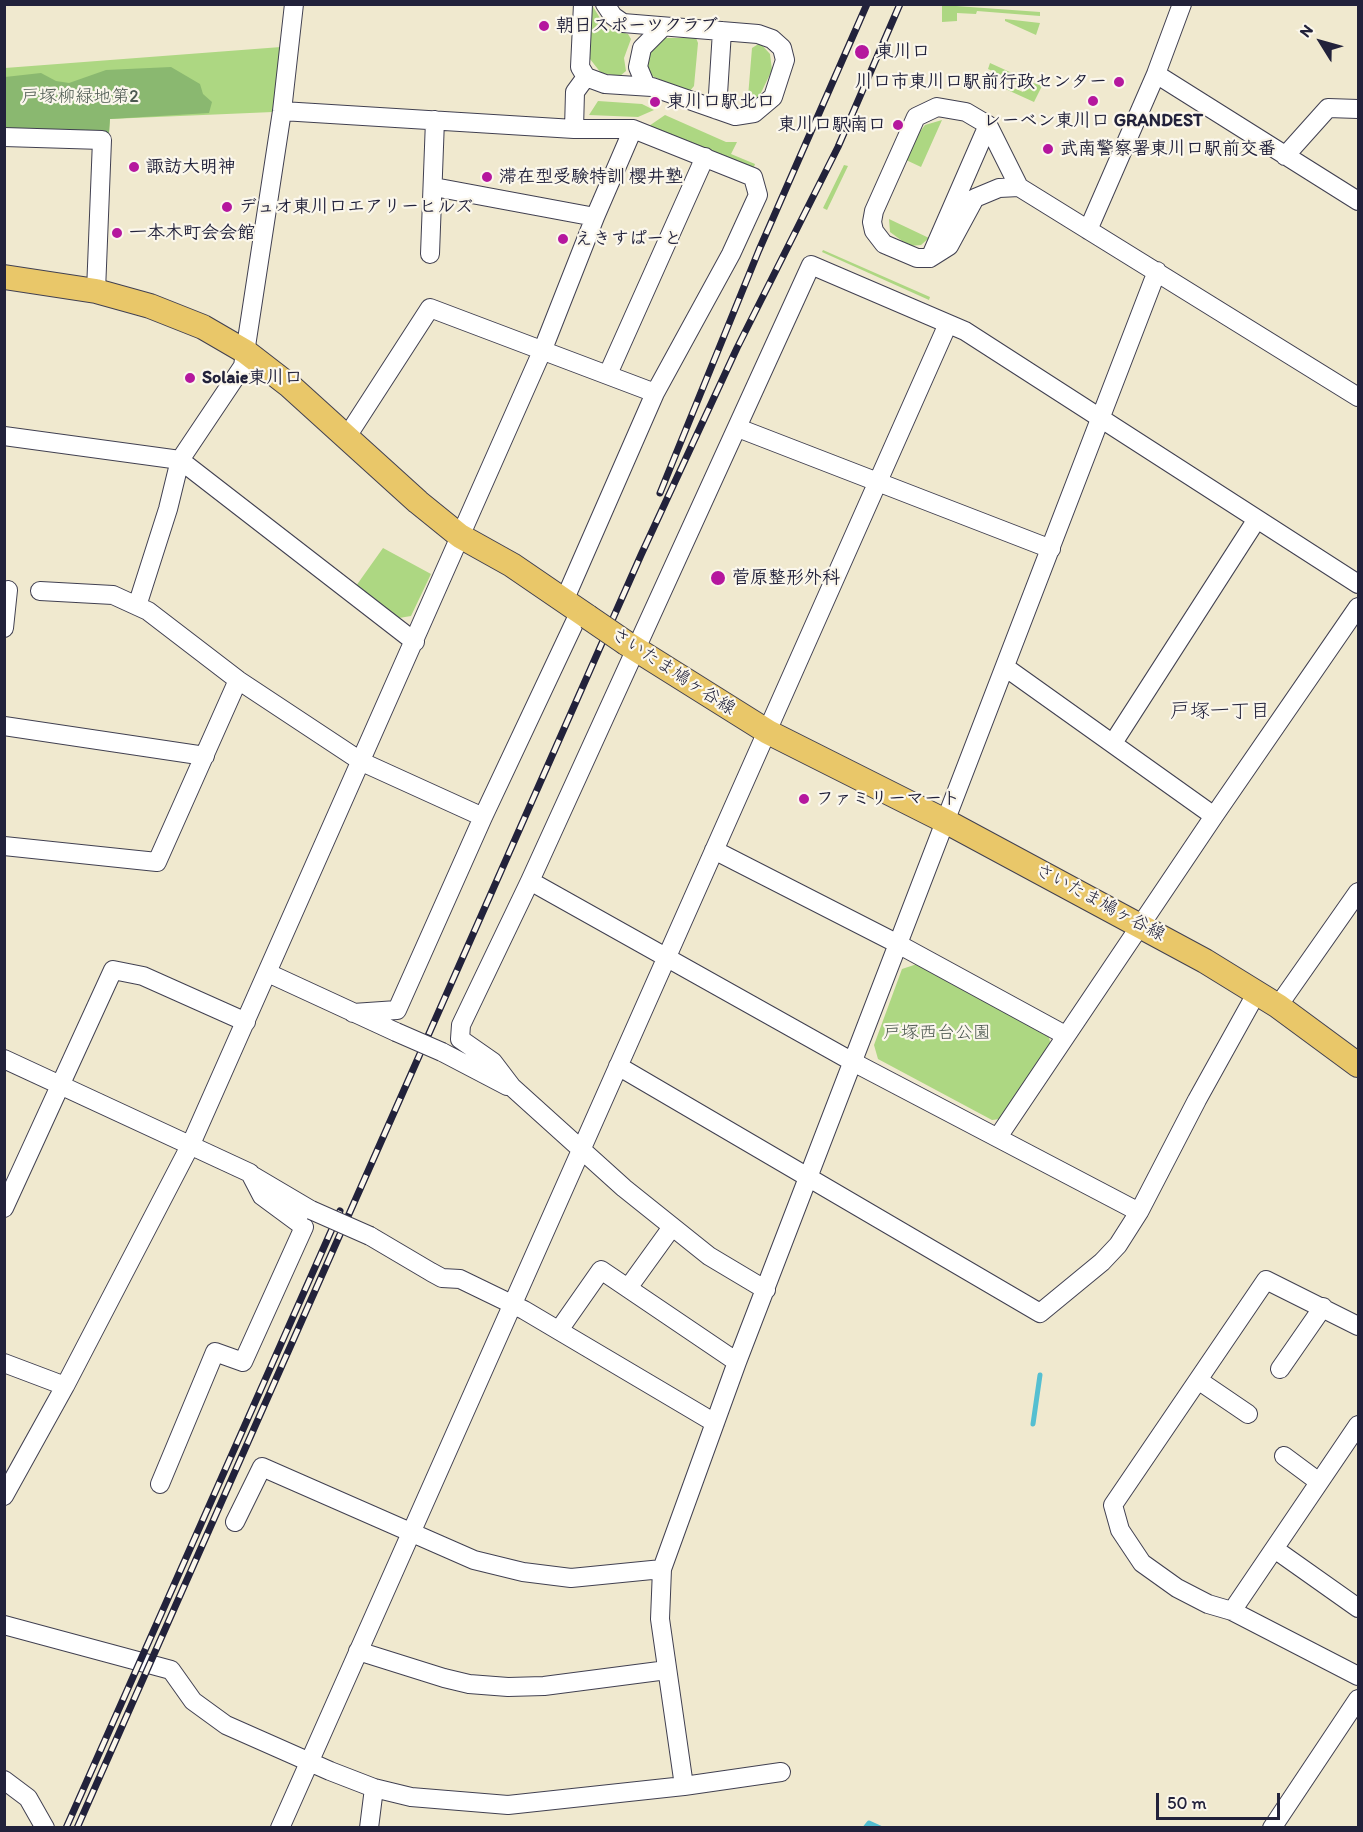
<!DOCTYPE html>
<html>
<head>
<meta charset="utf-8">
<style>
  body { margin:0 }
  #map { position:relative; width:1363px; height:1832px; overflow:hidden; background:#f0e9cf; font-family:Itim,sans-serif }
  canvas { display:block }
  .frame { position:absolute; inset:0; border:6px solid #22223b; pointer-events:none }
  .north { position:absolute; left:1291px; top:12px; width:60px; height:60px; -webkit-text-stroke:4px #fbf7ec; paint-order:stroke; rotate:307deg; font-size:16px; font-weight:700; line-height:24px; text-align:center; color:#22223b }
  .north::after { content:''; display:block; margin:auto; width:21px; height:27px; background:#22223b; clip-path:polygon(50% 0,100% 100%,50% 72%,0 100%) }
  .scale { position:absolute; left:1156px; top:1793px; width:124px; height:27px; box-sizing:border-box; border:3px solid #22223b; border-top:0; padding-left:8px; font-size:18px; line-height:21px; white-space:nowrap; color:#22223b; -webkit-text-stroke:4px #fbf7ec; paint-order:stroke }
</style>
</head>
<body>
<div id="map">
<canvas width="1363" height="1832"></canvas>
<div class="frame"></div>
<div class="north">N</div>
<div class="scale">50 m</div>
</div>
<script>
const ctx = document.querySelector('canvas').getContext('2d');
ctx.lineJoin = 'round';
function paint(path, color) { ctx.fillStyle = color; ctx.fill(path, 'evenodd'); }
const shape = rows => new Path2D(rows.map(r => 'M' + r).join(''));
function stroke(path, color, width, dash) { ctx.strokeStyle = color; ctx.lineWidth = width; ctx.lineCap = dash ? 'butt' : 'round'; ctx.setLineDash(dash || []); ctx.stroke(path); }
function drawText(font, color, halo, rows, align = 'center') {
  ctx.font = font + ' Itim,"Klee One",sans-serif'; ctx.lineWidth = 4.5; ctx.setLineDash([]); ctx.textBaseline = 'middle'; ctx.strokeStyle = halo; ctx.fillStyle = color; for (const [text, x, y, turn = 0] of rows) {
    ctx.save(); ctx.translate(x, y); ctx.rotate((+turn || 0) * Math.PI / 180); ctx.textAlign = isNaN(turn) ? turn : align; if (halo) ctx.strokeText(text, 0, 0); ctx.fillText(text, 0, 0); ctx.restore();
  }
}
const green = shape([
  [592,5,606,28,628,34,631,39,624,58,626,71,620,76,601,73,590,59],
  [942,5,1040,12,1040,16,977,11,976,14,957,13,957,21,942,22],
  [1005,19,1040,23,1036,35,1005,21],
  [664,38,696,38,698,43,694,86,689,92,652,76,647,70,648,51],
  [760,43,770,54,772,70,758,99,751,102,748,97,752,48],
  [281,47,273,112,110,119,109,133,5,130,5,68],
  [990,63,1023,78,1021,84,988,69],
  [1028,81,1042,86,1034,102,1001,87,1002,83,1023,92],
  [598,101,642,104,654,110,638,117,589,115],
  [665,115,726,142,737,142,731,154,755,164,753,170,649,126],
  [942,120,921,167,906,160,915,138,925,125],
  [844,165,848,166,827,210,823,208],
  [889,219,929,238,921,245,909,246,890,232],
  [823,250,930,297,929,300,822,252],
  [383,548,431,574,411,616,399,618,356,586],
  [917,964,1048,1033,1051,1046,1000,1119,992,1120,878,1059,874,1045,902,969]
]);
const forest = shape([
  [171,67,200,84,203,94,212,102,209,113,110,119,109,133,5,129,5,77,41,73,56,81,69,83,106,70]
]);
const stream = shape([
  [1033,1424,1040,1375],
  [865,1828,869,1823,880,1828]
]);
const minor = shape([
  [583,4,580,67,586,77,605,84,652,87,735,116,754,113,773,97,785,60,782,48,772,39,758,34,623,23,613,16,605,4],
  [1156,74,1358,201],
  [646,86,638,67,642,48,663,27],
  [717,110,722,31],
  [282,111,574,129,633,129,753,177,758,195,731,254,655,393,564,601],
  [574,129,575,92,586,77],
  [4,137,102,140,96,291],
  [1285,156,1328,108,1358,109],
  [434,187,595,217],
  [1019,187,999,188,975,198,949,246,930,258,917,258,884,244,874,231,872,222,874,211,916,117,937,107,966,112,988,125,1019,187,1358,397],
  [1088,230,1156,74,1182,4],
  [430,254,435,120],
  [930,258,988,125],
  [608,374,705,157],
  [738,428,1051,549],
  [4,436,180,460,415,642],
  [346,438,430,308,655,393],
  [40,591,113,595,148,611,238,680,362,762,483,817],
  [137,606,168,509,180,460,243,366,282,111,294,4],
  [4,628,8,590],
  [1005,667,1214,816],
  [4,726,205,756],
  [1113,743,1257,519],
  [4,846,157,862,238,680],
  [714,850,898,944,1065,1035],
  [530,881,853,1062,1139,1212],
  [268,973,396,1032],
  [1278,1006,1358,892],
  [353,1013,397,1010,483,817,580,611],
  [442,1052,507,1086],
  [4,1059,250,1173,262,1196,304,1227,243,1362,215,1352,160,1484],
  [618,1066,1040,1313,1102,1262,1118,1245,1139,1212,1197,1100,1257,992],
  [998,1137,1214,816,1358,607],
  [250,1174,311,1210],
  [4,1208,113,970,143,976,246,1022],
  [370,1236,431,1272,442,1278,460,1279,524,1310,715,1423],
  [628,1288,672,1227],
  [766,1290,709,1256,624,1188,512,1087,493,1062,460,1039,461,1025,530,881,811,265,965,331,1358,584],
  [1358,1326,1266,1280,1113,1505,1120,1530,1142,1563,1177,1588,1208,1604,1232,1611,1358,1676],
  [559,1330,601,1270,737,1362],
  [4,1363,65,1386],
  [1280,1369,1323,1307],
  [1198,1380,1248,1414],
  [1284,1456,1319,1482],
  [4,1496,65,1386,191,1144,543,349,595,217,633,129],
  [235,1522,262,1467,474,1560,523,1572,571,1578,662,1569],
  [1276,1550,1358,1608],
  [1232,1611,1358,1425],
  [4,1625,171,1670,193,1701,226,1725,330,1771,374,1788,411,1797,508,1805,684,1786,660,1619,662,1569,737,1362,1157,271],
  [358,1651,444,1678,469,1684,508,1687,544,1686,667,1670],
  [4,1780,28,1798,45,1828],
  [684,1786,781,1772],
  [280,1828,947,326],
  [369,1828,374,1788],
  [1272,1828,1358,1699]
]);
const major = shape([
  [4,277,96,291,150,306,203,327,246,352,290,386,418,502,460,536,512,565,588,617],
  [626,643,768,732,947,822,1205,961,1278,1006,1358,1065]
]);
const rail = shape([
  [660,493,759,250,867,4],
  [66,1828,340,1211],
  [77,1828,641,555,737,348,838,147,900,4]
]);
const minorBridge = shape([
  [396,1032,442,1052],
  [311,1210,370,1236]
]);
const majorBridge = shape([
  [588,617,626,643]
]);
const markers = [
  [544,26,6,"#b5179e"],
  [862,52,8,"#b5179e"],
  [1119,82,6,"#b5179e"],
  [1093,101,6,"#b5179e"],
  [655,102,6,"#b5179e"],
  [898,125,6,"#b5179e"],
  [1048,149,6,"#b5179e"],
  [134,167,6,"#b5179e"],
  [487,177,6,"#b5179e"],
  [227,207,6,"#b5179e"],
  [117,233,6,"#b5179e"],
  [563,239,6,"#b5179e"],
  [190,378,6,"#b5179e"],
  [718,578,8,"#b5179e"],
  [804,799,6,"#b5179e"]
];
const poiNames = [
  ["朝日スポーツクラブ",556,26],
  ["東川口",876,52],
  ["川口市東川口駅前行政センター",1107,82,"right"],
  ["東川口駅北口",667,102],
  ["レーベン東川口 GRANDEST",1093,121,"center"],
  ["東川口駅南口",886,125,"right"],
  ["武南警察署東川口駅前交番",1060,149],
  ["諏訪大明神",146,167],
  ["滞在型受験特訓 櫻井塾",499,177],
  ["デュオ東川口エアリーヒルズ",239,207],
  ["一本木町会会館",129,233],
  ["えきすぱーと",575,239],
  ["Solaie東川口",202,378],
  ["菅原整形外科",732,578],
  ["ファミリーマート",816,799]
];
const parkNames = [
  ["戸塚柳緑地第2",80,97],
  ["戸塚西台公園",937,1033]
];
const streetNames = [
  ["さいたま鳩ヶ谷線",673,672,33],
  ["さいたま鳩ヶ谷線",1100,903,28]
];
const neighbourhoodNames = [
  ["戸塚一丁目",1220,712]
];
paint(green, '#add782');
paint(forest, '#8ab870');
stroke(stream, '#55bfd1', 5);
stroke(minor, '#414051', 20);
stroke(major, '#414051', 26);
stroke(minor, '#fff', 18);
stroke(major, '#e9c769', 24);
stroke(rail, '#22223b', 7);
stroke(rail, '#fbf7ec', 4.5, [14]);
stroke(minorBridge, '#414051', 20, []);
stroke(majorBridge, '#414051', 26, []);
stroke(minorBridge, '#fff', 18);
stroke(majorBridge, '#e9c769', 24);
for (const [x, y, r, color] of markers) { const dot = new Path2D(); dot.arc(x, y, r, 0, 2 * Math.PI); ctx.fillStyle = color; ctx.fill(dot); stroke(dot, '#fbf7ec', 2); }
drawText('bold 18px', '#22223b', '#fbf7ec', poiNames, 'left');
drawText('18px', '#4c5850', '#fbf7ec', parkNames);
drawText('18px', '#22223b', '#fbf7ec', streetNames);
drawText('20px', '#22223b', '#fbf7ec', neighbourhoodNames);
</script>
</body>
</html>
